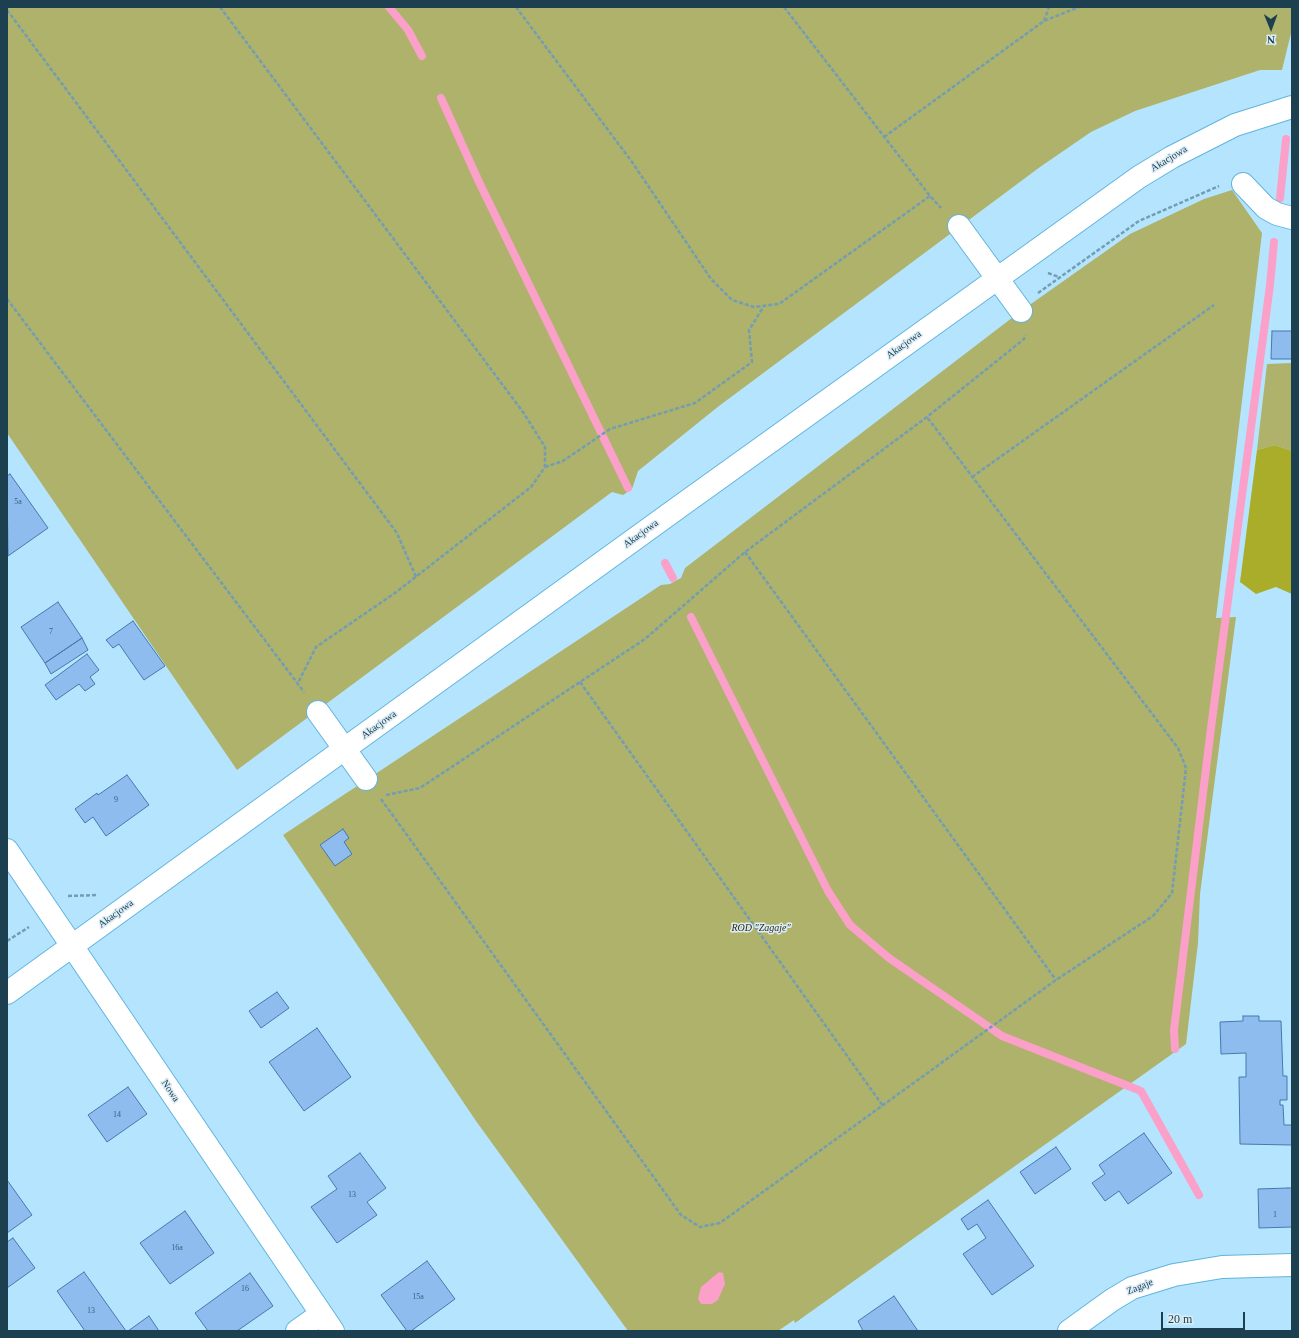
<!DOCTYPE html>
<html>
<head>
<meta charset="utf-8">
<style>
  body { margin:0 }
  #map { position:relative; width:1299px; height:1338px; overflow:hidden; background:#b5e5fe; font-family:"Times New Roman",serif }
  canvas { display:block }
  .frame { position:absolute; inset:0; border:8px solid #1d4051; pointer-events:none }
  .north { position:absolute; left:1251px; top:8px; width:40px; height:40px; -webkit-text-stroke:3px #ddedf5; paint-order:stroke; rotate:179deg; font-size:11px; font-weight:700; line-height:16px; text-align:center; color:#1d4051 }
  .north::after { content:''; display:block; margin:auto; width:14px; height:18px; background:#1d4051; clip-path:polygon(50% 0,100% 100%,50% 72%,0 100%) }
  .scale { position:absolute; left:1161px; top:1312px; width:84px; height:18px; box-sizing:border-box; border:2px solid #1d4051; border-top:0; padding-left:5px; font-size:12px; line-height:14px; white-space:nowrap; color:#1d4051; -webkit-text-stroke:3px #ddedf5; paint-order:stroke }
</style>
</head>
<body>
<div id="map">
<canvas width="1299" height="1338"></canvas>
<div class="frame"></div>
<div class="north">N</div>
<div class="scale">20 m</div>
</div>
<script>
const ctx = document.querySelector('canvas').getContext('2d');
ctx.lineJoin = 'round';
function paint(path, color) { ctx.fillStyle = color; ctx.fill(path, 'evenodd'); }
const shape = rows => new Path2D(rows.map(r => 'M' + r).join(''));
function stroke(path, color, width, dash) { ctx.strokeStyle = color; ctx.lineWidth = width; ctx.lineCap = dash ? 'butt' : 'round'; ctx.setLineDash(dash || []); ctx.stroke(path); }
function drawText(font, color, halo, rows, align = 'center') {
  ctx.font = font + ' "Times New Roman",serif'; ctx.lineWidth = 3; ctx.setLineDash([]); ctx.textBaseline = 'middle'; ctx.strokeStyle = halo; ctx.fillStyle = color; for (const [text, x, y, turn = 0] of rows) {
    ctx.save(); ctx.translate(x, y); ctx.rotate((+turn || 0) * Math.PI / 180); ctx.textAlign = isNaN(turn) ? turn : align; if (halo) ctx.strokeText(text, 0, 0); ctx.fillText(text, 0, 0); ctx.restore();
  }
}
const green = shape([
  [7,7,1292,7,1292,29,1282,70,1260,70,1135,111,1091,132,1040,167,719,406,638,471,632,489,623,495,612,492,237,770,7,433],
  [1232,190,1262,233,1216,618,1236,617,1200,894,1198,943,1186,1044,795,1323,794,1320,778,1331,628,1331,476,1121,283,835,661,585,670,584,681,578,685,568,1021,311,1130,234,1204,199],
  [1292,363,1292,451,1275,445,1257,450,1267,364]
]);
const forest = shape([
  [1275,445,1292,451,1292,594,1276,587,1256,594,1240,582,1257,450]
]);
const water = shape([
  [719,1272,723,1273,725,1284,718,1300,712,1304,701,1304,698,1299,701,1287]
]);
const stream = shape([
  [389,7,408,30,422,56],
  [441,98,479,182,628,488],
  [1280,198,1286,139],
  [665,563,673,578],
  [691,617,828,891,850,925,889,958,1002,1036,1141,1091,1199,1195],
  [1175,1049,1174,1030,1211,728,1270,285,1274,242]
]);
const building = shape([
  [1272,331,1292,331,1292,359,1271,359,1272,331],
  [10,474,48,528,8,556,7,476,10,474],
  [58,602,82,638,45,663,21,627,58,602],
  [133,621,165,666,144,680,119,644,113,648,106,640,133,621],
  [82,638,88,650,51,674,45,663,82,638],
  [87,654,99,670,90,677,95,684,85,691,79,684,56,700,45,685,87,654],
  [127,775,149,805,106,836,93,817,85,823,75,809,97,793,98,795,127,775],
  [343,829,349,838,344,842,352,854,335,866,320,845,343,829],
  [277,992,289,1008,261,1028,249,1011,277,992],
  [1243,1016,1259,1016,1259,1021,1281,1021,1283,1076,1287,1076,1287,1100,1280,1100,1280,1105,1283,1105,1284,1125,1292,1125,1292,1145,1240,1144,1239,1077,1246,1077,1246,1053,1221,1054,1220,1022,1243,1021,1243,1016],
  [317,1028,351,1077,304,1111,269,1062,317,1028],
  [128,1087,147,1114,107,1142,88,1115,128,1087],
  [1144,1133,1172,1173,1128,1204,1119,1191,1105,1201,1092,1183,1105,1174,1099,1165,1144,1133],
  [1056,1147,1071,1169,1035,1194,1020,1172,1056,1147],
  [360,1153,386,1188,367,1202,377,1215,337,1243,311,1207,337,1189,328,1176,360,1153],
  [7,1180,32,1215,7,1233,7,1180],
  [1288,1188,1292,1188,1292,1227,1259,1228,1258,1189,1288,1188],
  [988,1200,1034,1266,992,1295,963,1254,986,1238,977,1224,968,1230,961,1219,988,1200],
  [185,1211,214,1253,170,1284,140,1243,185,1211],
  [13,1238,35,1268,7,1288,7,1242,13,1238],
  [427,1261,455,1299,411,1331,407,1331,381,1295,427,1261],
  [84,1272,126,1331,85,1331,57,1291,84,1272],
  [250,1273,273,1306,237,1331,208,1331,195,1313,250,1273],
  [894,1296,918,1331,863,1331,858,1321,894,1296],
  [149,1316,159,1331,128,1331,149,1316]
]);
const path = shape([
  [220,7,523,412,545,447,545,467,531,487,395,593,316,647,298,683],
  [516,7,632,162,711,279,732,300,754,307,779,304,930,196],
  [784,7,930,196,941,208],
  [7,10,397,533,416,577],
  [1044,21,1049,7],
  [884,137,1044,21,1079,7],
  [1048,273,1059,277],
  [1038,293,1139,221,1219,186],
  [7,299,304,692],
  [545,467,563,461,610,429,695,403,752,362,749,330,764,306],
  [972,477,1214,305],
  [745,552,1056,980],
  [580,682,883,1106],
  [386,795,420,788,645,639,745,552,927,417,1024,339,1025,335],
  [381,799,681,1215,700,1227,720,1223,1056,980,1153,916,1172,893,1186,768,1178,748,927,417],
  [68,896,97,895],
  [7,941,29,927]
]);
const minor = shape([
  [1243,184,1266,208,1277,214,1292,218],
  [959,226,1021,311],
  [318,712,366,779],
  [7,850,333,1331],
  [7,993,679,507,1139,177,1172,157,1235,125,1292,107],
  [297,1331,321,1314],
  [1069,1331,1112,1300,1132,1288,1174,1275,1222,1267,1292,1265]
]);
const numberNames = [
  ["5a",18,502],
  ["7",51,632],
  ["9",116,800],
  ["14",117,1115],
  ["13",352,1195],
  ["1",1275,1215],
  ["16a",177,1248],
  ["16",245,1289],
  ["15a",418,1297],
  ["13",91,1311]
];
const streetNames = [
  ["Akacjowa",1169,159,-31],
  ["Akacjowa",904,345,-36],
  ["Akacjowa",641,534,-36],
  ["Akacjowa",379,725,-36],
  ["Akacjowa",116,914,-36],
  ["Nowa",170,1091,56],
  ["Zagaje",1140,1287,-22]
];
const parkNames = [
  ["ROD \"Zagaje\"",761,928]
];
paint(green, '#aeb26a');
paint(forest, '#a9ad29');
paint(water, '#faa0c9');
stroke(stream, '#faa0c9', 8);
paint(building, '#8ebcee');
stroke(building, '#4578ae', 1);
stroke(minor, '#60b4dd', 24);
stroke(path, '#729db2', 2.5, [4, 2]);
stroke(minor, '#fff', 22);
drawText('8px', '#395f78', null, numberNames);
drawText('10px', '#1d4051', '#ddedf5', streetNames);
drawText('italic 10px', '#2a2b16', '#ddedf5', parkNames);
</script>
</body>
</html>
